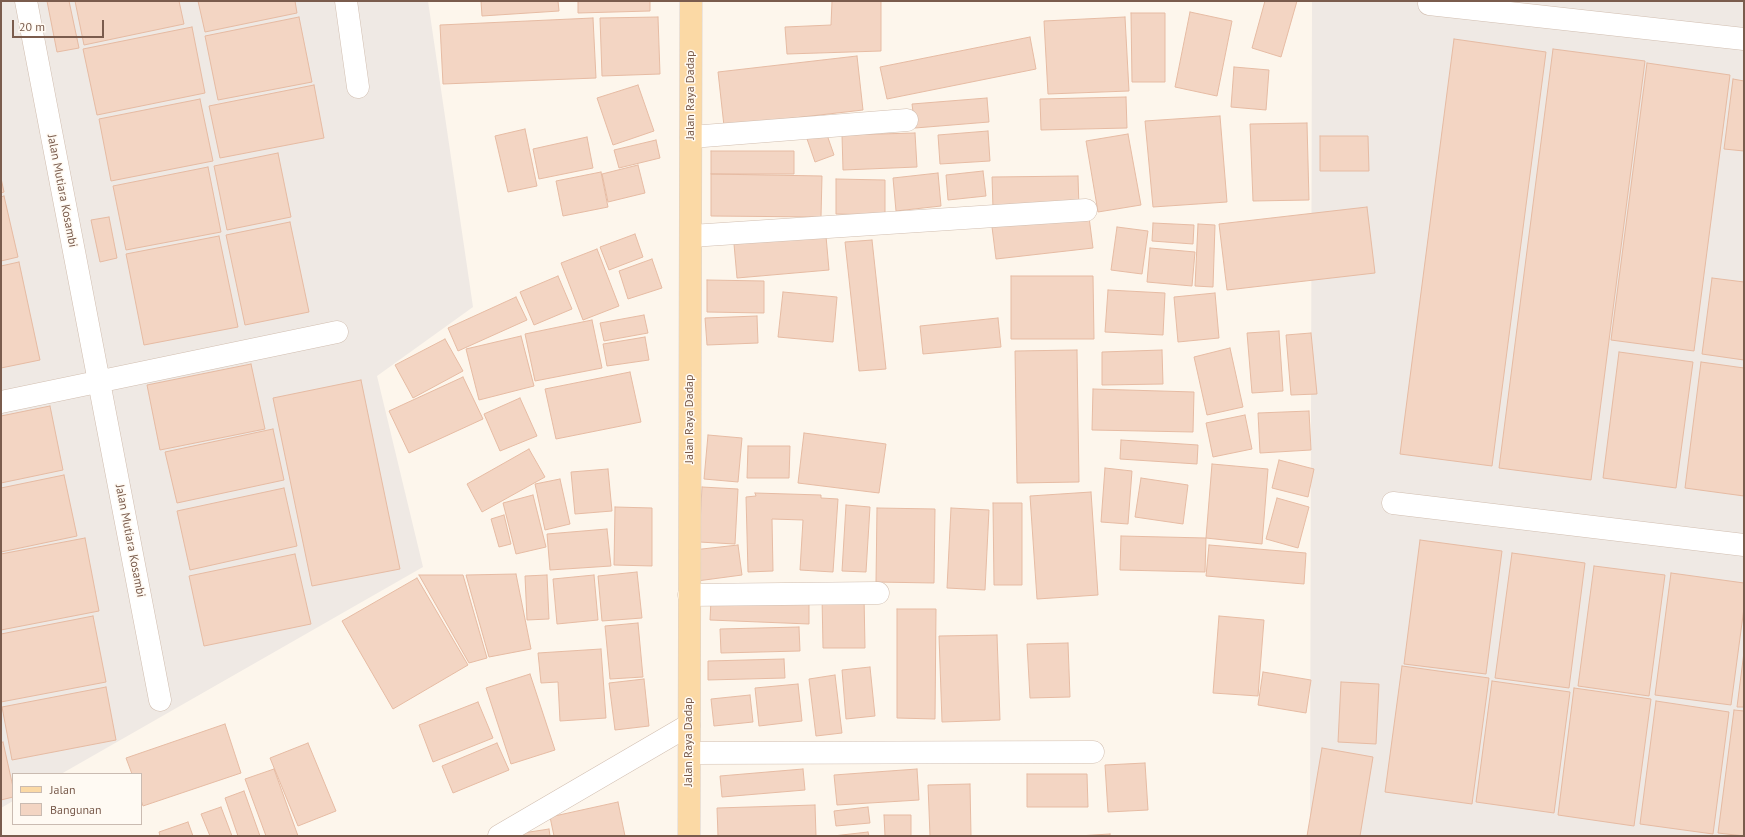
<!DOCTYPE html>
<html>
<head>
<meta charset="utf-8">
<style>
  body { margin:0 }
  #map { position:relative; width:1745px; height:837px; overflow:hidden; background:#fdf6ec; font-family:"PT Sans",sans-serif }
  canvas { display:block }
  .frame { position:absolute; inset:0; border:2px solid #7a5c4d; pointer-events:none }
  .legend { position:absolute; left:12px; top:773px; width:130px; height:52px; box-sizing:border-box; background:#fffaf3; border:1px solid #cabbb1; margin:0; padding:5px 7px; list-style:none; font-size:12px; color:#7a5c4d }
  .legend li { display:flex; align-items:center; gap:8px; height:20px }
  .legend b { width:20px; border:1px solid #cabbb1 }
  .scale { position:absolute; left:12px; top:20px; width:92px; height:18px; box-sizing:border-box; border:2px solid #7a5c4d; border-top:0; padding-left:5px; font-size:12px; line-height:14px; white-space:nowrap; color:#7a5c4d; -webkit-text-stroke:3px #fffaf3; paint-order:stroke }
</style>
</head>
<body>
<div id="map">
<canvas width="1745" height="837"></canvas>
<div class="frame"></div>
<ul class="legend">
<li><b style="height:5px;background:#fbd9a5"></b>Jalan</li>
<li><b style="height:11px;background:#f3d5c3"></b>Bangunan</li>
</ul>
<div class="scale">20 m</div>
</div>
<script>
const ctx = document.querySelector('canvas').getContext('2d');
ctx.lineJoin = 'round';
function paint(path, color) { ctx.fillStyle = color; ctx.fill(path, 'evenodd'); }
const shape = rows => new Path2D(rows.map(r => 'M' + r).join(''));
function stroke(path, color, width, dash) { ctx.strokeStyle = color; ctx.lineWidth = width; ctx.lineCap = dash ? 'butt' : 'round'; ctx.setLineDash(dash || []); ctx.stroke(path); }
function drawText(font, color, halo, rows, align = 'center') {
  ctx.font = font + ' "PT Sans",sans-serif'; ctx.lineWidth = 3; ctx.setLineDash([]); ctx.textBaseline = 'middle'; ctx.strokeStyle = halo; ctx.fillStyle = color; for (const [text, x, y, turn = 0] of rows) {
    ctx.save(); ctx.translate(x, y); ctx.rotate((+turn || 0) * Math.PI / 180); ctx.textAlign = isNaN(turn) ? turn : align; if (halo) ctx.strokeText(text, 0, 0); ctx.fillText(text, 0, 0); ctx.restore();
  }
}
const industrial = shape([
  [1,1,428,1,473,307,377,376,423,567,61,774,13,774,13,801,1,808],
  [1312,1,1744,1,1744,836,1310,836]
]);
const building = shape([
  [47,1,69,1,79,48,57,52,47,1],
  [75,1,179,1,184,24,84,45,75,1],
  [198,1,295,1,297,13,205,32,198,1],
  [481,1,558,1,559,11,482,16,481,1],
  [578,1,650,1,650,11,578,13,578,1],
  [832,1,881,1,881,51,787,54,785,27,831,25,832,1],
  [1265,1,1297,1,1281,57,1252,48,1265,1],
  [1190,12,1232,21,1217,96,1175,87,1190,12],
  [1131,13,1165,13,1165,82,1132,82,1131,13],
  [299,17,312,82,218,100,205,36,299,17],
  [658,17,660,74,602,76,600,18,658,17],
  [1125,17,1129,91,1048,94,1044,21,1125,17],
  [593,18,596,78,443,84,440,25,593,18],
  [192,27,205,93,97,115,83,49,192,27],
  [1030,37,1036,69,887,99,880,67,1030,37],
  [1454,39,1546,52,1492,466,1400,454,1454,39],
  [1553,49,1645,61,1591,480,1499,468,1553,49],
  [857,56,863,110,724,126,718,72,857,56],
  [1647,63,1730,75,1694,351,1611,340,1647,63],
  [1234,67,1269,70,1266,110,1231,107,1234,67],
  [1733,79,1744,81,1744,151,1724,149,1733,79],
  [314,85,324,138,220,158,209,106,314,85],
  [638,85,654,131,613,145,597,98,638,85],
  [1126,97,1127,128,1041,130,1040,99,1126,97],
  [987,98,989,122,915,128,912,104,987,98],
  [200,99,213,161,111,181,99,119,200,99],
  [1220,116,1227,202,1153,207,1145,121,1220,116],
  [1307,123,1309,200,1253,201,1250,124,1307,123],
  [525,129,537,186,508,192,495,136,525,129],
  [825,129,834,155,815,162,806,136,825,129],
  [988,131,990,161,940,164,938,135,988,131],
  [915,133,917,167,843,170,842,135,915,133],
  [1128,134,1141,205,1098,212,1086,141,1128,134],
  [1320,136,1368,136,1369,171,1320,171,1320,136],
  [587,137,593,168,539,179,533,149,587,137],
  [656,140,660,158,619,168,614,150,656,140],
  [711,151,794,151,794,174,711,174,711,151],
  [278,153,291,217,227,230,214,166,278,153],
  [638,165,645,193,608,202,602,174,638,165],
  [208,167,221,232,126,250,113,186,208,167],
  [983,171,986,196,948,200,946,175,983,171],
  [601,172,608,207,563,216,556,181,601,172],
  [938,173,941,206,896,211,893,178,938,173],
  [711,174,822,176,821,217,711,216,711,174],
  [1078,176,1079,208,993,209,992,177,1078,176],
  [1,178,4,192,1,193,1,178],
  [836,179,885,180,885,215,836,214,836,179],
  [4,196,18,257,1,261,1,197,4,196],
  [1367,207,1375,273,1227,290,1219,224,1367,207],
  [109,217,117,258,100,262,91,220,109,217],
  [1089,217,1093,248,996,259,992,227,1089,217],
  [290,222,309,312,245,325,226,235,290,222],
  [1153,223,1194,225,1193,244,1152,241,1153,223],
  [1198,224,1215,225,1213,287,1195,286,1198,224],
  [1117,227,1148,231,1142,274,1111,270,1117,227],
  [635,234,643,257,609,270,600,247,635,234],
  [219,236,238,327,144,345,126,254,219,236],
  [826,236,829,270,737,278,734,244,826,236],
  [872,240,886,369,859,371,845,242,872,240],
  [1150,248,1195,252,1192,286,1147,282,1150,248],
  [597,249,619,306,583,320,561,263,597,249],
  [652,259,662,288,628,299,619,271,652,259],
  [19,262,40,360,1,368,1,266,19,262],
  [558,276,572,309,534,325,520,292,558,276],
  [1011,276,1093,276,1094,339,1011,339,1011,276],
  [1712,278,1744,282,1744,360,1702,354,1712,278],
  [707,280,764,281,764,313,707,312,707,280],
  [1108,290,1165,293,1163,335,1105,332,1108,290],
  [783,292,837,297,833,342,778,337,783,292],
  [1215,293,1219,338,1178,342,1174,297,1215,293],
  [516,297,527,320,458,351,448,328,516,297],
  [644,315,648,333,604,341,600,323,644,315],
  [757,316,758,343,707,345,705,318,757,316],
  [998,318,1001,347,923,354,920,326,998,318],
  [592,320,602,368,535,381,525,334,592,320],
  [1279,331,1283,391,1252,393,1247,333,1279,331],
  [1311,333,1317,394,1291,395,1286,335,1311,333],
  [521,336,534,386,479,400,466,349,521,336],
  [645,337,649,360,607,366,603,344,645,337],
  [445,339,463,371,413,398,395,365,445,339],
  [1230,348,1243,407,1207,415,1194,357,1230,348],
  [1077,350,1079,482,1017,483,1015,351,1077,350],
  [1162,350,1163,384,1102,385,1102,352,1162,350],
  [1619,352,1693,362,1676,488,1603,478,1619,352],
  [1701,362,1744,368,1744,496,1685,488,1701,362],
  [251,364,265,429,160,450,147,385,251,364],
  [630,372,641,422,556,439,545,389,630,372],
  [463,377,483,419,409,453,389,411,463,377],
  [361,380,400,569,312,586,273,398,361,380],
  [1093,389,1194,392,1193,432,1092,430,1093,389],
  [520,398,537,436,500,451,484,414,520,398],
  [50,406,63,470,1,483,1,416,50,406],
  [1309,411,1311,450,1260,453,1258,413,1309,411],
  [1245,415,1252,449,1213,457,1206,423,1245,415],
  [273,429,284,480,177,503,165,452,273,429],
  [804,433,886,444,879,493,798,483,804,433],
  [708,435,742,438,738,482,704,479,708,435],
  [1121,440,1198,445,1197,464,1120,459,1121,440],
  [748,446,790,446,789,478,747,478,748,446],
  [529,449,545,477,482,512,467,484,529,449],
  [1279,460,1314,469,1308,497,1272,488,1279,460],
  [1212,464,1268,469,1262,544,1206,538,1212,464],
  [1105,468,1132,471,1128,524,1101,522,1105,468],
  [608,469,612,511,575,514,571,472,608,469],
  [64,475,77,536,1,552,1,488,64,475],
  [1141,478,1188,485,1183,524,1135,517,1141,478],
  [560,479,570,524,545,530,535,484,560,479],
  [702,487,738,489,735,544,699,542,702,487],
  [284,488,297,546,190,570,177,511,284,488],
  [1091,492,1098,595,1037,599,1030,496,1091,492],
  [755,493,821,495,821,498,838,499,833,572,800,570,803,520,772,519,773,571,748,572,746,497,756,496,755,493],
  [533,495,546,547,516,554,503,503,533,495],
  [1277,498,1309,507,1298,548,1266,539,1277,498],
  [993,503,1022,503,1022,585,994,585,993,503],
  [846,505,870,507,866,572,842,571,846,505],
  [615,507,652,508,652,566,614,565,615,507],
  [877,508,935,509,934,583,876,582,877,508],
  [951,508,989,510,985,590,947,588,951,508],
  [504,515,511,544,499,547,491,519,504,515],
  [607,529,611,566,550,570,547,534,607,529],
  [1121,536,1206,538,1205,572,1120,570,1121,536],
  [85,538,99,611,1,630,1,554,85,538],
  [1420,540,1502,551,1486,674,1404,664,1420,540],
  [738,545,742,575,697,581,693,550,738,545],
  [1209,545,1306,553,1304,584,1206,576,1209,545],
  [1512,553,1585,563,1569,688,1495,678,1512,553],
  [295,554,311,624,204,646,189,576,295,554],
  [1594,566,1665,575,1649,696,1578,686,1594,566],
  [637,572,642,618,602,621,598,576,637,572],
  [1671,573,1744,583,1744,608,1731,705,1655,695,1671,573],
  [516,574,531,649,489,657,466,575,516,574],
  [419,575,463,575,487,658,469,663,419,575],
  [547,575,549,619,527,620,525,576,547,575],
  [594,575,598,620,557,624,553,579,594,575],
  [417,578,468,665,393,709,342,621,417,578],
  [822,596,864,596,865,648,823,648,822,596],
  [711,600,809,604,809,624,710,620,711,600],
  [897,609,936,609,935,719,897,718,897,609],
  [93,616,106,682,1,702,1,634,93,616],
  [1219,616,1264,620,1258,696,1213,693,1219,616],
  [638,623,643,677,610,679,605,626,638,623],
  [799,627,800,651,721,653,720,629,799,627],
  [997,635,1000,720,942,722,939,636,997,635],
  [1068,643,1070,697,1030,698,1027,644,1068,643],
  [601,649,606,718,560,721,558,682,541,683,538,653,601,649],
  [1744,652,1744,707,1737,707,1744,652],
  [784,659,785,678,708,680,708,661,784,659],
  [1402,666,1489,678,1472,804,1385,792,1402,666],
  [870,667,875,716,846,719,842,670,870,667],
  [1263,672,1311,680,1306,713,1258,705,1263,672],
  [530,674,555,750,511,764,486,688,530,674],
  [835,675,842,733,816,736,809,679,835,675],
  [644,679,649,726,615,730,609,683,644,679],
  [1492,681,1570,692,1554,813,1476,802,1492,681],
  [1341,682,1379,684,1376,744,1338,742,1341,682],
  [798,684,802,721,759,726,755,688,798,684],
  [106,687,116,740,12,760,2,707,106,687],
  [1574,688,1651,699,1634,826,1558,815,1574,688],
  [750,695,753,722,714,726,711,699,750,695],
  [1656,701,1729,712,1713,834,1640,824,1656,701],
  [478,702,493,738,433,762,419,725,478,702],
  [1734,710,1744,711,1744,836,1718,833,1734,710],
  [225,724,241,773,143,806,141,800,141,774,132,774,126,758,225,724],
  [3,742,13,787,13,797,1,800,1,743,3,742],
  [308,743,336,811,298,826,270,758,308,743],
  [497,743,509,770,453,793,442,766,497,743],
  [1322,748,1373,757,1360,836,1307,836,1322,748],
  [1145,763,1148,810,1108,812,1105,765,1145,763],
  [274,769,298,836,266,836,245,779,274,769],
  [803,769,805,790,722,797,720,776,803,769],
  [917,769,919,800,837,805,834,775,917,769],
  [1027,774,1087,774,1088,807,1027,807,1027,774],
  [970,784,971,836,930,836,928,785,970,784],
  [244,791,260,836,238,836,225,798,244,791],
  [618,802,625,836,554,836,550,817,618,802],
  [815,805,816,836,718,836,717,808,815,805],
  [221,807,232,836,210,836,201,814,221,807],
  [868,807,870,823,836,826,834,811,868,807],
  [884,815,911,815,911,836,885,836,884,815],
  [188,822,193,836,160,836,159,832,188,822],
  [549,829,550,836,510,836,510,835,549,829],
  [868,832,869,836,833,836,868,832],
  [1110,834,1110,836,1078,836,1110,834]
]);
const minor = shape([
  [26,1,160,700],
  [346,1,358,87],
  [1429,4,1744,39],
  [691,137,907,120],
  [691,236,1086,210],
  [1,402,337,332],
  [1393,503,1744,545],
  [689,595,878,593],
  [690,753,1093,752],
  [499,836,689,725]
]);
const major = shape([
  [689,836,691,1]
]);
const streetNames = [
  ["Jalan Raya Dadap",691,95,-90],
  ["Jalan Mutiara Kosambi",62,191,79],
  ["Jalan Raya Dadap",690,419,-90],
  ["Jalan Mutiara Kosambi",130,541,79],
  ["Jalan Raya Dadap",689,742,-90]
];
paint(industrial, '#efe9e4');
paint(building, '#f3d5c3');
stroke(building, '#e6bba3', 1);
stroke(minor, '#d1beb0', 23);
stroke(major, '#dad1cd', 23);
stroke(minor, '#fff', 22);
stroke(major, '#fbd9a5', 22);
drawText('12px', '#7a5c4d', '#fffaf3', streetNames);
</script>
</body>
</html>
